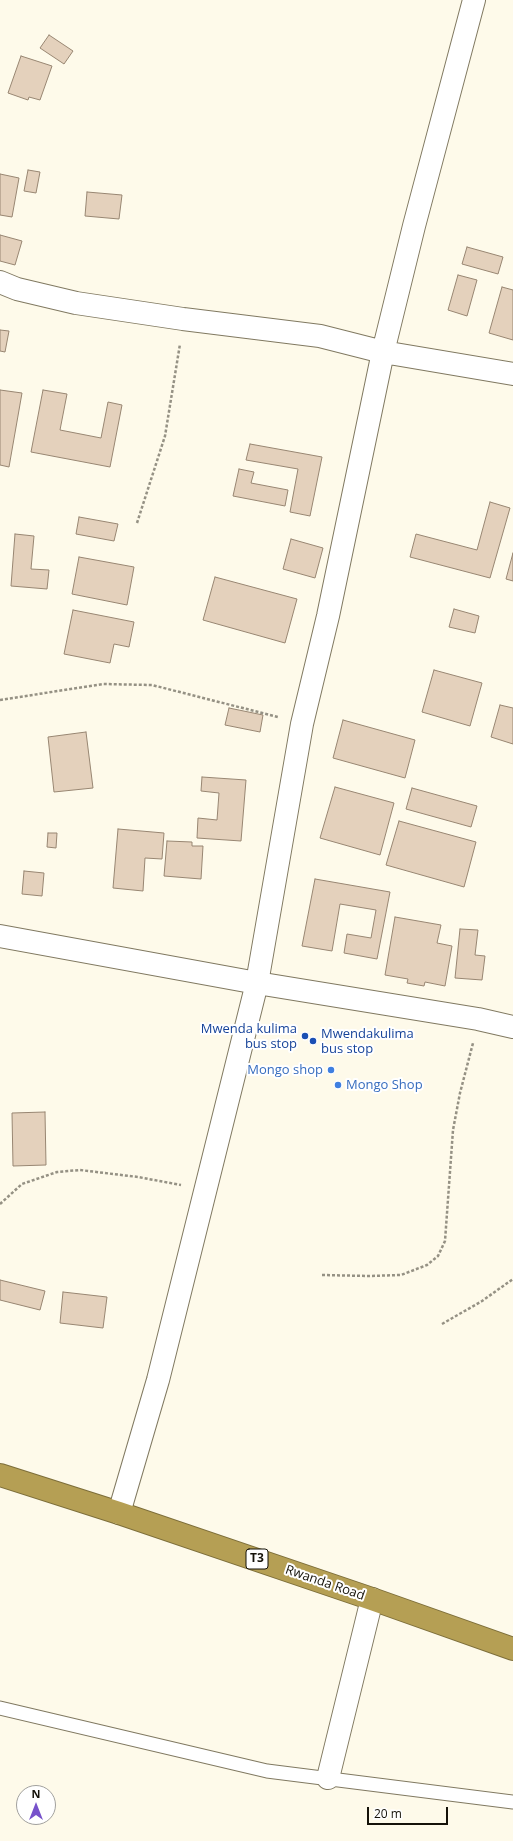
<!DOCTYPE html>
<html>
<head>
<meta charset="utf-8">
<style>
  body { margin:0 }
  #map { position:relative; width:513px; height:1841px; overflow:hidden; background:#fefaea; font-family:"Open Sans",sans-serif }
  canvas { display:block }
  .north { position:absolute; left:16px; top:1785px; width:40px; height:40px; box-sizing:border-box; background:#fff; border:1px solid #a1a09d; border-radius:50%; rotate:0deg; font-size:11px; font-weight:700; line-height:16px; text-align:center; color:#151209 }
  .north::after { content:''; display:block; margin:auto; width:14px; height:18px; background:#7752cb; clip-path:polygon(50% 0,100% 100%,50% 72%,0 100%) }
  .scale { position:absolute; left:367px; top:1807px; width:81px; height:18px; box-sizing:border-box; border:2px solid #151209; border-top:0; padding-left:5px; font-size:12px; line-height:14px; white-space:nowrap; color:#151209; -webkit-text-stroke:3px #fff; paint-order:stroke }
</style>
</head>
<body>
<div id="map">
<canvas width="513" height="1841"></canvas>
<div class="north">N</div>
<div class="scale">20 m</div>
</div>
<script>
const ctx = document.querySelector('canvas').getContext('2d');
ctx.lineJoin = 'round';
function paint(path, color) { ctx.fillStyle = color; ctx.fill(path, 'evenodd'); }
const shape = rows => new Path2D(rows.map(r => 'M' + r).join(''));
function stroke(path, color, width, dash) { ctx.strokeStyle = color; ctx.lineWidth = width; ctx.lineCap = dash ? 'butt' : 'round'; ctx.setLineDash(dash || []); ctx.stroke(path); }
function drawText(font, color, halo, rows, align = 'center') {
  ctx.font = font + ' "Open Sans",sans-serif'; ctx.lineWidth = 4; ctx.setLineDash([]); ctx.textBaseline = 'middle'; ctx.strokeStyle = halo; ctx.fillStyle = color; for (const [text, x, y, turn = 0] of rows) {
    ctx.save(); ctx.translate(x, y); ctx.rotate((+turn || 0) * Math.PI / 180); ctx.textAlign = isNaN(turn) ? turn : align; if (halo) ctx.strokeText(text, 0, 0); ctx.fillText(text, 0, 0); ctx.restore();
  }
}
const building = shape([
  [49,35,73,51,64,64,40,48,49,35],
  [21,56,52,66,40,100,29,97,28,100,8,93,21,56],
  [28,170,40,172,36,193,24,191,28,170],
  [0,174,19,178,12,217,0,215,0,174],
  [87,192,122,195,119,219,85,216,87,192],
  [0,235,22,241,15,265,0,261,0,235],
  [467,247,503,257,498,274,462,264,467,247],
  [458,275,477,280,467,316,448,310,458,275],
  [502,287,513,290,513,340,489,333,502,287],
  [0,330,9,331,5,352,0,351,0,330],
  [0,390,22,393,9,467,0,465,0,390],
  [43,390,67,394,60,430,101,438,108,402,122,405,110,467,31,452,43,390],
  [250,444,322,457,310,516,290,512,298,469,246,460,250,444],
  [239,469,254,472,251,483,288,490,285,506,233,496,239,469],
  [490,502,510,508,490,578,410,557,416,534,477,550,490,502],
  [79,517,118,524,114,541,76,534,79,517],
  [15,534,34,536,31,569,49,570,47,589,11,586,15,534],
  [291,539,323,548,315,578,283,569,291,539],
  [513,553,513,581,506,579,513,553],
  [79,557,134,567,127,605,72,594,79,557],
  [215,577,297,599,285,643,203,620,215,577],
  [454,609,479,616,475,633,449,627,454,609],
  [73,610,134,622,129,647,114,644,110,663,64,654,73,610],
  [434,670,482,683,470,726,422,712,434,670],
  [500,705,513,708,513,744,491,737,500,705],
  [229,708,263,715,260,732,225,725,229,708],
  [343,720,415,740,405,778,333,758,343,720],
  [86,732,93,788,54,792,48,737,86,732],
  [202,777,246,780,241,841,197,838,198,818,217,820,219,793,201,791,202,777],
  [335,787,394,803,380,855,320,838,335,787],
  [412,788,477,806,471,827,406,809,412,788],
  [399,821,476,842,464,887,386,865,399,821],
  [118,829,164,833,162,859,145,858,143,891,113,888,118,829],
  [48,833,57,833,56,848,47,847,48,833],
  [167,841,192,842,192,846,203,846,201,879,164,876,167,841],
  [24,871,44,873,42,896,22,894,24,871],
  [315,879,390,892,377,959,344,953,347,934,371,938,376,910,340,904,332,951,302,946,315,879],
  [395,917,441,925,437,943,452,946,445,986,425,982,424,986,407,983,408,979,385,975,395,917],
  [460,929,478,930,475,955,485,956,482,980,455,978,460,929],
  [45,1112,46,1165,13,1166,12,1113,45,1112],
  [0,1280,45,1291,40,1310,0,1300,0,1280],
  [63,1292,107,1297,103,1328,60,1323,63,1292]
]);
const path = shape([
  [137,523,165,436,180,344],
  [0,700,103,684,152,685,278,717],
  [0,1204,22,1184,57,1172,80,1170,138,1177,181,1185],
  [322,1275,368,1276,401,1275,427,1265,438,1256,445,1241,453,1130,460,1093,473,1043],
  [442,1324,482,1301,513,1279]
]);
const lane = shape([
  [0,1708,267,1771,513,1802]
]);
const street = shape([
  [0,282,17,289,76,303,183,319,320,336,383,352,513,374],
  [119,1513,158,1380,257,983,302,724,328,616,383,352,414,226,474,0],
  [328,1778,372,1599]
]);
const secondary = shape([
  [0,936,257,983,478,1019,513,1027]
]);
const highway = shape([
  [0,1475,119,1513,372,1599,513,1649]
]);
const markers = [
  [305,1036,4,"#1a4fb4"],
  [313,1041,4,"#1a4fb4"],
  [331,1070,4,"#3f7fe0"],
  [338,1085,4,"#3f7fe0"]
];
const shields = [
  [257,1559,22]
];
const shieldNames = [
  ["T3",257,1559]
];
const transitNames = [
  ["Mwenda kulima",297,1029],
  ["bus stop",297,1044],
  ["Mwendakulima",321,1034,"left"],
  ["bus stop",321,1049,"left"]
];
const shopNames = [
  ["Mongo shop",323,1070],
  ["Mongo Shop",346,1085,"left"]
];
const streetNames = [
  ["Rwanda Road",325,1583,19]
];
paint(building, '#e4d1bc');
stroke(building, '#988672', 1);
stroke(lane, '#807961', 15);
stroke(street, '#807961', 24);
stroke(secondary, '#807961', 24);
stroke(highway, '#7d6e3a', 24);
stroke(path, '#959184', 2.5, [3, 2]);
stroke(lane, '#fff', 13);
stroke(street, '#fff', 22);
stroke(secondary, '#fff', 22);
stroke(highway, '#b59f54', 22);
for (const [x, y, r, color] of markers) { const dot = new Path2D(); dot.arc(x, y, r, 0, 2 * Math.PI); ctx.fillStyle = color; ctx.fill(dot); stroke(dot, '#fff', 1.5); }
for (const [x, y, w] of shields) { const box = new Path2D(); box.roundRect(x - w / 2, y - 10, w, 20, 3); ctx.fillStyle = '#fff'; ctx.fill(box); stroke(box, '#151209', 1); }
drawText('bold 12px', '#151209', null, shieldNames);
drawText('13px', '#164399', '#fff', transitNames, 'right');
drawText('13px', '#366cbe', '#fff', shopNames, 'right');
drawText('13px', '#151209', '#fff', streetNames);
</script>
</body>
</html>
